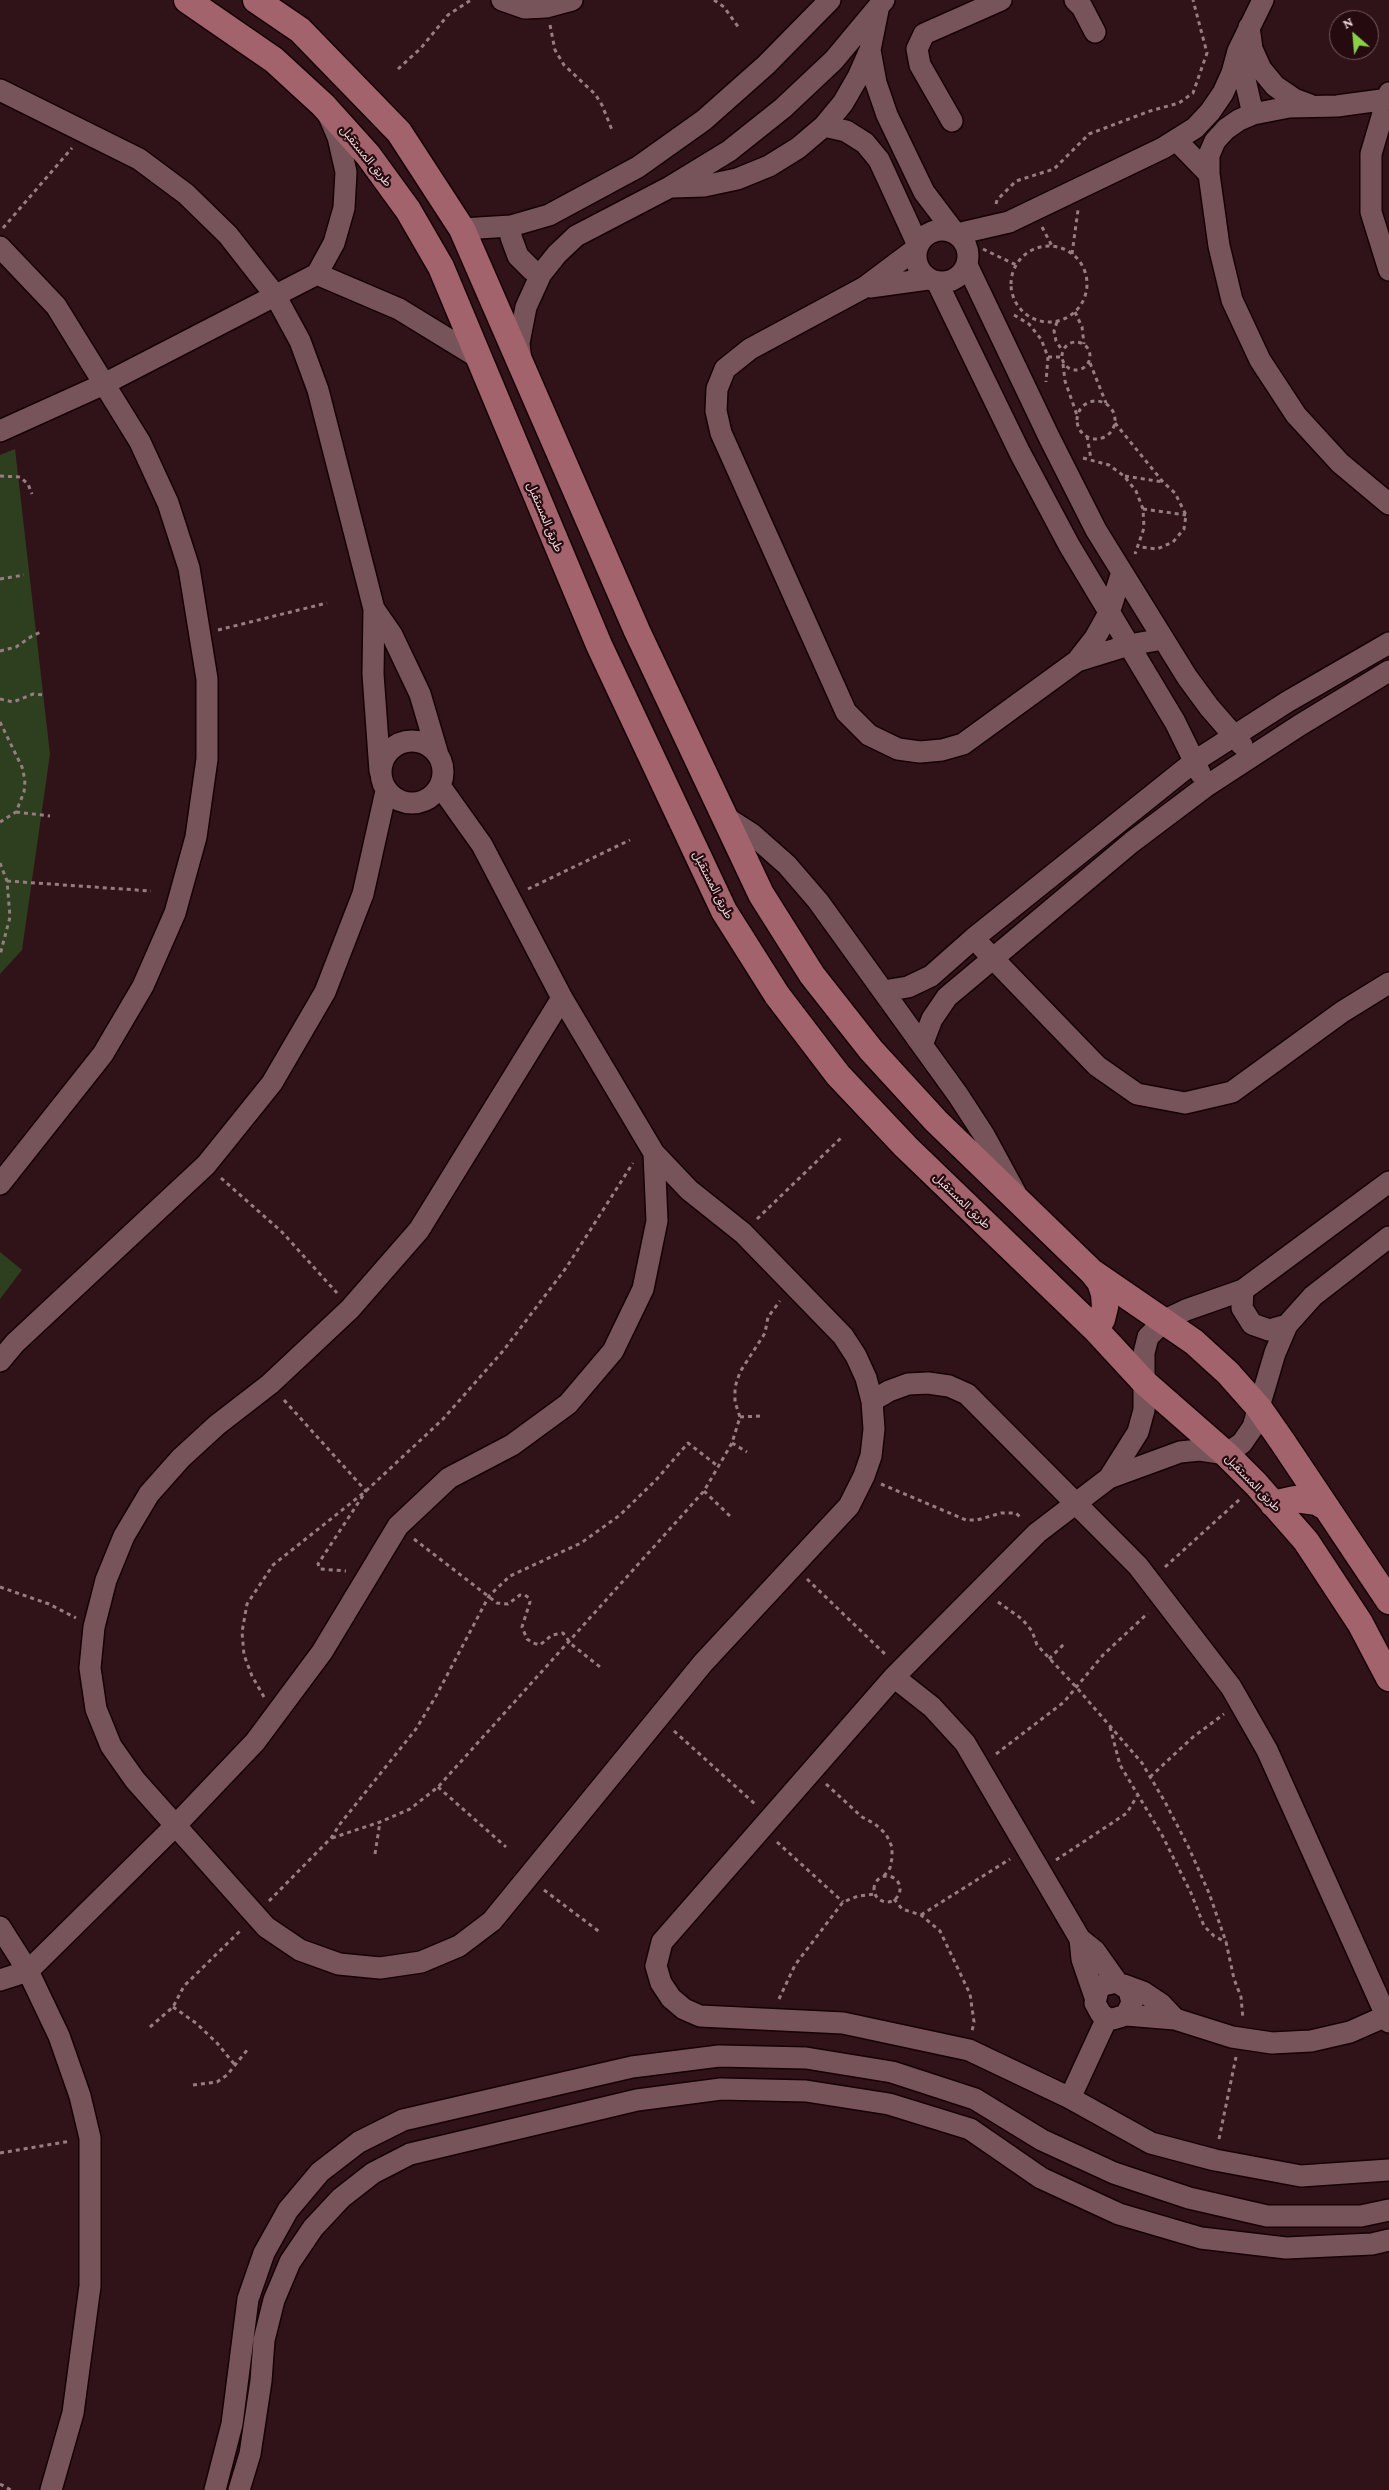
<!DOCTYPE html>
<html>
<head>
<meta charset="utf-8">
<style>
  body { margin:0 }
  #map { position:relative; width:1389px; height:2490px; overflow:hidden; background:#301318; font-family:"Crimson Pro",serif }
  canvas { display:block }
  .north { position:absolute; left:1329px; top:10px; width:50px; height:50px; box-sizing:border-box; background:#250a0f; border:1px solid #755c60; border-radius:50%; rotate:333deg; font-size:14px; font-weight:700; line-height:20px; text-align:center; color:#ecd7d9 }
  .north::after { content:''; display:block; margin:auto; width:18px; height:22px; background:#89cf48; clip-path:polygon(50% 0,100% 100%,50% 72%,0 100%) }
</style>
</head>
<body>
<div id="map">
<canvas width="1389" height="2490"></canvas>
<div class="north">N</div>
</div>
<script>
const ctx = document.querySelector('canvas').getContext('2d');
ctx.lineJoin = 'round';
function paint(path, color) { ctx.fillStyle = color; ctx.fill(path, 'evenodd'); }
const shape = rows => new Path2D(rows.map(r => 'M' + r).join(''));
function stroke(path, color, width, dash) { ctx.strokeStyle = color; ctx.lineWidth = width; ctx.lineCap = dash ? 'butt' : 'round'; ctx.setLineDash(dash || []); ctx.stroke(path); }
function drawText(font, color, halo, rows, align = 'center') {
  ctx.font = font + ' "Crimson Pro","Noto Sans Arabic",serif'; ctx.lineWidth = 4.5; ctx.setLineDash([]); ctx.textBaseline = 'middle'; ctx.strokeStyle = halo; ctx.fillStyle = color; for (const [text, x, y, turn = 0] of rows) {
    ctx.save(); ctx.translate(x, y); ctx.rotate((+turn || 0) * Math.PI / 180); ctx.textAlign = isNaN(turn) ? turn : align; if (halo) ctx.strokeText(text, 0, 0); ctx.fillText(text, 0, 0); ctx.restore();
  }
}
const green = shape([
  [15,449,50,754,22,950,0,974,0,455],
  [0,1252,22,1270,0,1299]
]);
const path = shape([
  [714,0,724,7,739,28],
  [550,25,555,50,564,65,595,94,602,105,612,130],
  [398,69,421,48,448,15,471,0],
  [996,204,997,200,1016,181,1054,169,1089,134,1150,111,1179,103,1193,93,1207,53,1193,0],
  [1042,227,1052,246],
  [3,228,72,148],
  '1011 284a38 38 0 1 1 76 0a38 38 0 1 1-76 0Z',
  [983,249,1016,265],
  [1072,254,1078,210],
  [1075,312,1082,327,1084,344],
  [1014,315,1029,324,1041,339,1048,357,1046,382],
  [1057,322,1054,331,1056,341,1062,350],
  '1062 356a14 14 0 1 1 28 0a14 14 0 1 1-28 0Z',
  [1048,357,1061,357],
  [1090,363,1106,403],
  [1063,364,1065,381,1078,418],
  '1077 420a19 19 0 1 1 38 0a19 19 0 1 1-38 0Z',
  [1115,423,1163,482,1175,493,1186,515,1184,529,1173,542,1157,549,1140,547],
  [1087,436,1091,459],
  [1083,458,1109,465,1124,476,1136,491,1143,509,1144,528,1135,554],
  [0,476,20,477,28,484,32,494],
  [1125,476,1163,482],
  [1143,509,1186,515],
  [0,579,24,575],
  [218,630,327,603],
  [0,651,16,647,32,636,43,631],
  [0,699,13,702,33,694,44,695],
  [0,722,22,767,25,780,24,792,16,812,0,822],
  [16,812,50,816],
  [0,863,7,881,10,917,0,955],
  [7,881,151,891],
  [528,889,630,840],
  [221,1178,282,1232,337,1293],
  [757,1219,842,1137],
  [284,1400,366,1491,318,1564,320,1569,346,1571],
  [740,1417,760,1416],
  [732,1443,747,1452],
  [881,1484,966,1520,977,1520,1001,1513,1016,1513,1022,1519],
  [704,1491,732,1518],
  [414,1539,497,1603,508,1604,520,1595,525,1595,529,1598,530,1602,522,1627,527,1639,533,1643,540,1645,552,1635,563,1633,571,1644,600,1667],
  [1165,1567,1240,1499],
  [807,1579,887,1656],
  [0,1587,49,1604,76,1618],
  [998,1602,1022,1619,1032,1631,1037,1645,1077,1688,1142,1763,1165,1802,1188,1846,1209,1893,1226,1942,1234,1979,1241,1997,1243,2019],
  [1049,1659,1064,1644],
  [264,1697,252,1676,244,1655,242,1632,247,1604,273,1565,366,1491,443,1419,503,1351,566,1268,633,1163],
  [1110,1727,1120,1765,1162,1835,1191,1893,1204,1926,1214,1936,1226,1942],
  [674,1731,755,1804],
  [996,1754,1064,1702,1103,1655,1148,1613],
  [1150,1777,1193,1737,1224,1714],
  [826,1784,862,1817,875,1824,886,1834,892,1847,892,1858,890,1868,884,1876],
  [438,1787,506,1847],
  [332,1838,380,1822,410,1809,438,1787,704,1491,732,1443,740,1417,735,1402,735,1387,740,1372,765,1333,768,1317,780,1301],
  [777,1842,843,1902],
  [375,1854,380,1822],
  [1056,1860,1127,1813,1137,1796],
  '874 1889a13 13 0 1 1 26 0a13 13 0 1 1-26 0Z',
  [544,1890,601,1933],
  [894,1899,902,1909,921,1915,940,1931,970,1994,974,2022,972,2031],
  [269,1901,331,1838,340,1824,416,1729,436,1696,489,1596,510,1576,581,1543,620,1515,656,1480,688,1443,719,1467],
  [921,1915,1010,1859],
  [779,1999,795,1965,843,1902,858,1896,875,1894],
  [173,2007,196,2023,217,2043,235,2065],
  [150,2027,173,2007,184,1986,242,1929],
  [193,2085,217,2082,227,2075,248,2049],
  [1219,2139,1236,2057],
  [0,2153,71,2141],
  [0,2484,11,2490]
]);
const minor = shape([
  [502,0,525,8,546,7,572,0],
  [1075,0,1082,7,1095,32],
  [1249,27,1252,49,1261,69,1275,86,1294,99,1310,105],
  [870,50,876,83,887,115,924,192,955,233],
  [1239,54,1253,114],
  [0,90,139,159,186,194,228,235,275,295,300,341,318,390,374,609,373,674,380,771],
  [1389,93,1371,154,1371,212,1389,270],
  [1389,99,1337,106,1289,107,1253,114,1239,120,1226,129,1215,141,1209,155,1209,174,1219,246,1232,300,1260,360,1296,415,1340,463,1389,504],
  [952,121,920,65,917,49,924,34,1001,0],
  [824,126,846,131,865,143,879,160,918,245],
  [1177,141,1209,174],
  [673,187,704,186,737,179,769,166,798,148,824,126,843,103,858,77,870,50,878,10],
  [511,226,511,237,518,256,532,270,541,274],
  [462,229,511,226,549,215,638,167,704,120,766,65,830,0],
  '916 256a26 26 0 1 1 52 0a26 26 0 1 1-52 0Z',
  [957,234,1009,222,1163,148,1195,128,1210,112,1223,93,1232,73,1238,51,1263,0],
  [0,247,56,306,140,442,168,503,189,568,207,679,207,759,196,837,175,913,143,986,103,1054,0,1184],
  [917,248,865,287,750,349,725,369,717,389,716,411,721,433,846,712,869,735,898,749,920,752,942,750,963,744,1077,661,1095,638,1109,613,1122,572],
  [967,265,1049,437,1096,530,1187,677,1209,707,1242,745],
  [317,274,399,309,479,358],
  [937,282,1020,453,1069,545,1175,722,1200,773],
  [870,287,928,279],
  [521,362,519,343,526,307,541,274,557,254,576,236,670,187,729,151,783,108,834,60,884,0],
  [0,431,104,384,317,274,334,243,344,208,346,172,338,137,329,116],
  [374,609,392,635,420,694,438,755],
  [1077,661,1129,645,1163,639],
  '381 772a31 31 0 1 1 62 0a31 31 0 1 1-62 0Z',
  [440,786,482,845,562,998,654,1153,689,1190,743,1233,843,1336,856,1356,866,1378,872,1401,874,1429,871,1456,864,1476,849,1506,703,1663,492,1921,459,1946,421,1962,380,1968,339,1964,300,1950,266,1927,135,1780,111,1746,96,1709,90,1668,94,1627,106,1580,124,1536,149,1494,181,1458,217,1425,270,1384,350,1309,419,1230,562,998],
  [724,816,752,834,787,865,818,901,958,1095,984,1135,1015,1192],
  [982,947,1097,1066,1137,1094,1185,1103,1232,1092,1342,1012,1389,983],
  [883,991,908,987,931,976,974,938,1195,761,1287,702,1389,643],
  [922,1045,932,1019,947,997,1132,842,1205,787,1300,725,1389,671],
  [1389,1237,1313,1296,1287,1325,1275,1353,1253,1427,1242,1443,1226,1454,1200,1450,1180,1452,1109,1478,1037,1533,894,1677,662,1942,656,1966,661,1983,671,1998,684,2009,700,2016,843,2023,969,2050,1070,2098,1151,2143,1215,2160,1301,2176,1389,2170],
  [1243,1290,1242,1308,1252,1324,1269,1330,1287,1325],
  [0,1361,15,1343,206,1165,272,1083,325,992,363,894,386,791],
  [872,1401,889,1391,908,1384,928,1383,949,1386,967,1394,1138,1566,1231,1687,1267,1750,1389,2022],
  [1109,1478,1138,1432,1144,1410,1144,1353,1148,1337,1165,1320,1186,1310,1243,1290,1389,1182],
  [894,1677,932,1707,965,1743,1080,1939,1095,1951,1117,1982],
  [0,1927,28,1971,59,2036,80,2096,90,2138,90,2286,73,2413,51,2490],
  [1080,1939,1082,1959,1095,1997],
  [0,1980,28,1971,175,1826,255,1742,322,1652,398,1526,449,1478,512,1445,568,1404,613,1351,643,1289,657,1221,654,1153],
  [1124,1985,1143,1992,1161,2004,1175,2019],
  [1126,2015,1132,2003,1129,1990,1117,1982,1103,1985,1098,1990,1095,2003,1101,2014,1107,2018,1113,2019,1126,2015,1175,2019,1232,2037,1272,2043,1311,2041,1350,2032,1386,2016],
  [1070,2098,1107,2018],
  [215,2490,232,2424,248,2299,264,2253,288,2210,320,2172,359,2142,403,2120,632,2067,719,2056,806,2058,892,2072,975,2099,1042,2140,1114,2173,1189,2198,1267,2216,1361,2216,1389,2210],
  [239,2490,250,2454,261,2381,264,2340,274,2300,290,2262,313,2228,341,2198,373,2173,410,2154,637,2100,721,2089,806,2091,889,2104,970,2129,1041,2178,1119,2214,1201,2238,1286,2248,1372,2244,1389,2240]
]);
const major = shape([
  [187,0,274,60,323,105,368,155,408,210,441,267,599,645,622,694,724,911,777,995,838,1075,906,1147,1096,1330,1145,1383,1226,1454,1256,1484,1306,1541,1360,1623,1389,1678],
  [256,0,300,30,399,132,462,229,637,631,761,894,812,975,871,1050,936,1121,1092,1272,1194,1342,1228,1373,1259,1408,1282,1441,1389,1601],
  [1092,1272,1100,1282,1104,1294,1105,1307,1102,1319,1096,1330],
  [1273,1504,1295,1499,1317,1502,1327,1508]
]);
const streetNames = [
  ["طريق المستقبل",366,156,51],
  ["طريق المستقبل",545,517,67],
  ["طريق المستقبل",713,885,63],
  ["طريق المستقبل",962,1201,44],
  ["طريق المستقبل",1253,1483,46]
];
paint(green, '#2d3f1f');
stroke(minor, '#160104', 24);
stroke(major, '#160104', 29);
stroke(path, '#967d80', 3, [4, 4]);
stroke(minor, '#775459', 21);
stroke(major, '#a3636d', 26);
drawText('12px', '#ecd7d9', '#250a0f', streetNames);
</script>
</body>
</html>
